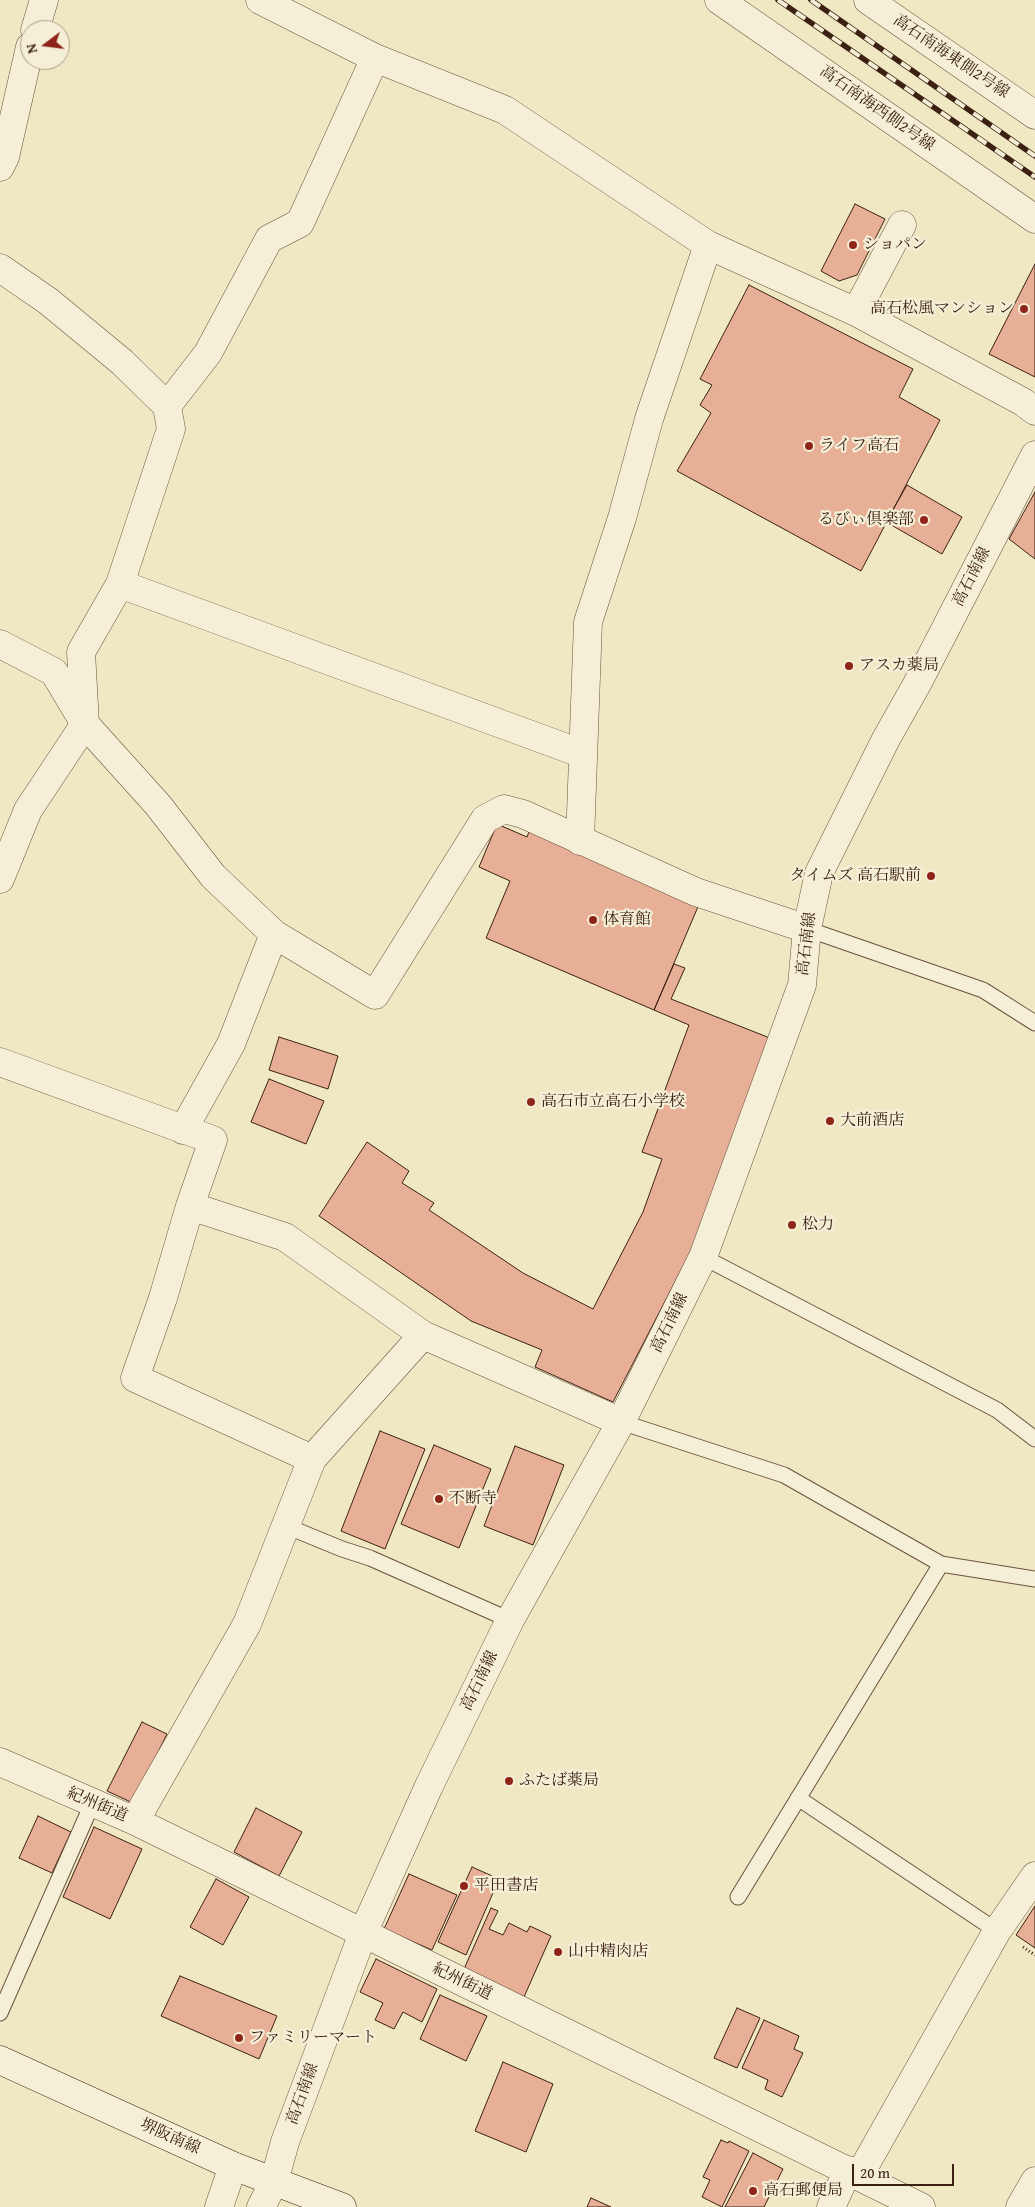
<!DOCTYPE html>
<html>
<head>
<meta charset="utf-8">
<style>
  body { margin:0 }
  #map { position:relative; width:1035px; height:2207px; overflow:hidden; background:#f0e7c3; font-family:"Gentium Book Plus",serif }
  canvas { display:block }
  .north { position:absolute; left:20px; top:20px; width:50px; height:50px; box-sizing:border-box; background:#f5efd8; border:1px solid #ab9d89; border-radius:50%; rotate:255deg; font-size:14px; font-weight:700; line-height:20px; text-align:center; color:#3c2112 }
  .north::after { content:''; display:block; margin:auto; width:18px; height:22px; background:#8f2418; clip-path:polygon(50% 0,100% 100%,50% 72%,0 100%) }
  .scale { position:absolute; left:852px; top:2164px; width:102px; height:22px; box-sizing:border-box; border:2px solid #3c2112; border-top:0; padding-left:6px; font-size:15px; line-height:18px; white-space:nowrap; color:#3c2112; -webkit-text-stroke:4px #f5efd8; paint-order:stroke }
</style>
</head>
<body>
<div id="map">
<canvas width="1035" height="2207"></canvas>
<div class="north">N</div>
<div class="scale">20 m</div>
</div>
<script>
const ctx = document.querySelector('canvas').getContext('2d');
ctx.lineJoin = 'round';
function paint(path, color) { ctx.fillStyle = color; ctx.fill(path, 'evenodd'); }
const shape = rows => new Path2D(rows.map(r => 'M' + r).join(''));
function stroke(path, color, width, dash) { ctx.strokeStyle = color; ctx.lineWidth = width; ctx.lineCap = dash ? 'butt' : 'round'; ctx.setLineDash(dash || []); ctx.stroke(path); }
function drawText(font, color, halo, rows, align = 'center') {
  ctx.font = font + ' "Gentium Book Plus","Noto Serif JP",serif'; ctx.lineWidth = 4.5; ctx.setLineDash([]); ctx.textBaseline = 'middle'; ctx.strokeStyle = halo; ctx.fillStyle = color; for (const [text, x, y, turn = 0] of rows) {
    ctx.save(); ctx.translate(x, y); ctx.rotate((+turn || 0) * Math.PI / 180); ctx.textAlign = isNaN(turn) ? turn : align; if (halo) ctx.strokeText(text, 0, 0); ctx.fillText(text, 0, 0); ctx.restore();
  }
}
const building = shape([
  [855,204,885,219,857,275,839,281,821,271,855,204],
  [1035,264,1035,377,989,354,1035,264],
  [749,285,913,369,899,397,940,420,861,571,677,471,711,413,700,405,712,385,700,379,749,285],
  [907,485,962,517,942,554,886,522,907,485],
  [1035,492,1035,559,1009,539,1035,492],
  [497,824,527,837,530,829,700,902,654,1010,486,938,510,881,479,867,497,824],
  [674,964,685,968,671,999,775,1040,708,1218,613,1402,535,1367,542,1350,471,1321,319,1216,367,1142,409,1171,402,1183,434,1203,429,1210,523,1273,593,1309,643,1212,662,1159,642,1152,689,1025,654,1010,674,964],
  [279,1037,338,1056,328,1089,269,1070,279,1037],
  [269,1079,324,1101,306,1144,251,1122,269,1079],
  [380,1431,425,1449,385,1549,341,1531,380,1431],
  [434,1445,491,1469,459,1548,401,1524,434,1445],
  [515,1446,564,1465,533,1545,484,1526,515,1446],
  [142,1722,167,1734,133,1803,107,1791,142,1722],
  [256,1808,302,1832,279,1876,234,1852,256,1808],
  [38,1816,71,1832,52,1873,19,1858,38,1816],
  [94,1827,142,1849,110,1919,63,1897,94,1827],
  [472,1867,499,1879,466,1955,438,1942,472,1867],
  [409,1874,457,1895,432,1950,384,1929,409,1874],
  [216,1879,249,1897,223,1945,190,1927,216,1879],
  [1035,1906,1035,1948,1016,1935,1035,1906],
  [491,1908,498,1911,489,1929,503,1935,509,1923,527,1932,530,1926,551,1936,524,1997,464,1969,491,1908],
  [376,1959,437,1989,422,2022,403,2012,394,2029,375,2020,383,2003,360,1992,376,1959],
  [180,1976,277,2016,259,2059,161,2016,180,1976],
  [440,1995,487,2016,466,2061,420,2039,440,1995],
  [737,2008,760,2018,737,2068,714,2058,737,2008],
  [764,2020,799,2036,794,2049,803,2053,782,2097,765,2089,768,2080,742,2068,764,2020],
  [503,2062,553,2084,526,2152,475,2131,503,2062],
  [721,2140,728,2143,729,2141,749,2151,722,2207,702,2197,710,2180,703,2177,721,2140],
  [753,2153,783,2169,764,2207,725,2207,753,2153],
  [591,2198,611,2207,587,2207,591,2198]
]);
const path = shape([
  [1023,1947,1035,1955]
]);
const service = shape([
  [807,929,983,990,1035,1023],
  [703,1257,997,1410,1035,1439],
  [621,1422,784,1475,941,1564,1035,1579],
  [286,1526,342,1549,370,1558,510,1620],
  [798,1798,997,1931],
  [738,1897,941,1564],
  [0,2013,92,1804]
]);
const minor = shape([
  [260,0,375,58,505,110,708,245,856,312,1023,402,1035,411],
  [719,0,1035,219],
  [868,0,1035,115],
  [35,30,44,0],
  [0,167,5,157,30,47],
  [0,268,48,301,122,362,167,406,171,429,120,584,81,652,85,724,28,810,0,879],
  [856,312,902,225],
  [167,406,208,353,269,239,300,223,375,58],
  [120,584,583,754],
  [0,644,54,672,85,724,158,805,213,876,274,934,375,995,485,819,504,809,523,814,696,892,807,929],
  [580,841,588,622,622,518,649,419,708,245],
  [0,1062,213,1140,190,1206,163,1298,135,1378,312,1459,247,1624,135,1821],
  [183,1130,231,1044,274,934],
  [190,1206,285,1237,423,1335,621,1422],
  [312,1459,423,1335],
  [0,1762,135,1821,921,2207],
  [859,2176,997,1931,1035,1876],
  [831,2207,848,2170],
  [1020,2207,1035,2181]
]);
const tertiary = shape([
  [219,2207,233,2166],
  [261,2207,274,2182,285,2142,363,1933,429,1786,510,1620,621,1422,703,1257,802,985,807,929,819,873,886,739,917,684,1035,455]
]);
const secondary = shape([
  [0,2060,233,2166,342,2207]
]);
const rail = shape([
  [778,0,1035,177],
  [811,0,1035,156]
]);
const markers = [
  [853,245,5,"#8f2418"],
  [1024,309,5,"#8f2418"],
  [809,446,5,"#8f2418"],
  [924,520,5,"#8f2418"],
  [849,666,5,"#8f2418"],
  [931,876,5,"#8f2418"],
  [593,920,5,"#8f2418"],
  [531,1102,5,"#8f2418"],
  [830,1121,5,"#8f2418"],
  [792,1225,5,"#8f2418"],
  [439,1499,5,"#8f2418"],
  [509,1781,5,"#8f2418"],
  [464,1886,5,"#8f2418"],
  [558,1952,5,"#8f2418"],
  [239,2038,5,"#8f2418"],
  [753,2191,5,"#8f2418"]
];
const streetNames = [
  ["高石南海東側2号線",951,57,34],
  ["高石南海西側2号線",877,109,35],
  ["高石南線",972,577,-63],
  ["高石南線",807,944,-83],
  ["高石南線",670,1323,-64],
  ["高石南線",480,1681,-64],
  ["紀州街道",97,1805,23],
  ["紀州街道",462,1982,26],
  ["高石南線",303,2094,-70],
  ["堺阪南線",170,2137,24]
];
const poiNames = [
  ["ショパン",863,245],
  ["高石松風マンション",1014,309,"right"],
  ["ライフ高石",819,446],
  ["るびぃ倶楽部",914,520,"right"],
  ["アスカ薬局",859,666],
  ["タイムズ 高石駅前",921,876,"right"],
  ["体育館",603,920],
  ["高石市立高石小学校",541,1102],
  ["大前酒店",840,1121],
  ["松力",802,1225],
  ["不断寺",449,1499],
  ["ふたば薬局",519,1781],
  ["平田書店",474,1886],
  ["山中精肉店",568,1952],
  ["ファミリーマート",249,2038],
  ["高石郵便局",763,2191]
];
paint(building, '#e8af97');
stroke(building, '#3c2112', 1);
stroke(service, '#69523e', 17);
stroke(minor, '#69523e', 29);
stroke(tertiary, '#69523e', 29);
stroke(secondary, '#3c2112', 29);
stroke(path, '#3c2112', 3, [1, 2.5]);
stroke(service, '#f5efd8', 15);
stroke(minor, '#f5efd8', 28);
stroke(tertiary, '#f5efd8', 28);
stroke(secondary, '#f5efd8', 28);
stroke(rail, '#3c2112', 5.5);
stroke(rail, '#f5efd8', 4, [11]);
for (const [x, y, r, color] of markers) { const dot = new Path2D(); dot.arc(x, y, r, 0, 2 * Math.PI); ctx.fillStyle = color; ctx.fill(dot); stroke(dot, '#f5efd8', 2); }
drawText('16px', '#3c2112', '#f5efd8', streetNames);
drawText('16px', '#3c2112', '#f5efd8', poiNames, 'left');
</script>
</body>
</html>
